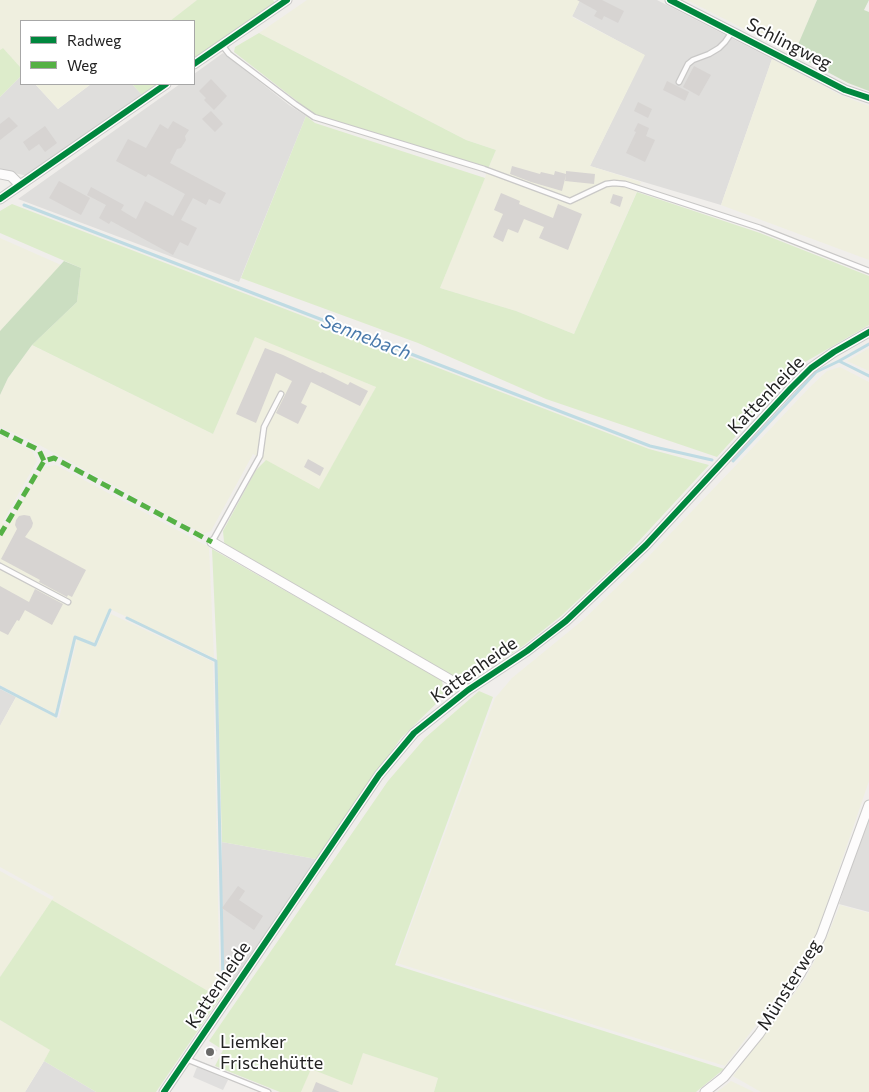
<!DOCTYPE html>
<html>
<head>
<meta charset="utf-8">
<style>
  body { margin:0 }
  #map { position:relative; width:869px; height:1092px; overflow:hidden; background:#f0eeeb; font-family:Commissioner,sans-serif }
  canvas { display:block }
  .legend { position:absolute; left:20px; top:20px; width:175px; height:65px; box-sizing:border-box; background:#fff; border:1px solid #a7a7a7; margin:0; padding:6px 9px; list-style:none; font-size:15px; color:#222 }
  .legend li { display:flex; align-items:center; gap:10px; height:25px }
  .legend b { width:25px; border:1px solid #a7a7a7 }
</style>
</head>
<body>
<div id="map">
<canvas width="869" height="1092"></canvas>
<ul class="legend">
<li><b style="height:6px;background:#00873e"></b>Radweg</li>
<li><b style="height:6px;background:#55b145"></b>Weg</li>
</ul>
</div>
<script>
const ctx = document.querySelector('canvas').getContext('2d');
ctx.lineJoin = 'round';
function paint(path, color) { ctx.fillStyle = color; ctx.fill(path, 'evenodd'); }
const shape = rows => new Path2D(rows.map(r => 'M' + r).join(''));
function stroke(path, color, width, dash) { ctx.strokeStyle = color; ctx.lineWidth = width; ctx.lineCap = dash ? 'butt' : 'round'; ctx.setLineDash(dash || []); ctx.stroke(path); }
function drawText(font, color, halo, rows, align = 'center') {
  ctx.font = font + ' Commissioner,sans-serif'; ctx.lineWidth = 4; ctx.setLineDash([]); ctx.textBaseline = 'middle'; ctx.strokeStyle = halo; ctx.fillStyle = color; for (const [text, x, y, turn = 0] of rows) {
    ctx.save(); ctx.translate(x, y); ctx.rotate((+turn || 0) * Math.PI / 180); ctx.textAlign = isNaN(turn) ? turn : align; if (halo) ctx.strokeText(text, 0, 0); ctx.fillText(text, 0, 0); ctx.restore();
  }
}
const residential = shape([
  [580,0,657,0,772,59,721,205,590,166,644,55,572,16],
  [223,53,289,105,306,116,239,282,18,199,180,84,194,84,194,74],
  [21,76,21,84,35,84,58,109,91,84,132,84,143,96,28,176,0,170,0,97],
  [0,689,16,697,0,726],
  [869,813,869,912,839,904],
  [222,842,316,859,228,990,224,988,222,893],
  [44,1061,96,1092,25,1092]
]);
const farmland = shape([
  [0,0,197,0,170,21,21,21,21,68,3,48,0,50],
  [307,0,580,0,572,17,645,55,590,166,641,182,574,334,516,311,440,288,496,150,466,140,259,33],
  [687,0,817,0,794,54],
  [772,59,840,95,869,106,869,260,721,205],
  [35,84,91,84,58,109],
  [0,238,61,265,0,331],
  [255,336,376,387,319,490,253,454,211,531,203,534,32,441,0,427,0,395,8,378,32,345,213,434],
  [869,348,869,371,847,361],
  [840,367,869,382,869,781,816,936,797,971,725,1066,397,963,495,698,512,678,583,620,648,557,739,462,809,388,827,371],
  [0,435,32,451,37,461,2,523,8,525,43,467,56,465,209,547,214,658,110,609,94,643,74,635,55,714,0,685],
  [111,614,213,662,220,998,52,900,0,977,0,871,52,900,54,897,0,867,0,726,16,697,59,719,77,639,96,647],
  [840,905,869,913,869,1092,761,1092,733,1076,805,979,826,939],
  [0,1020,51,1050,25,1092,0,1092],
  [363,1053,438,1078,434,1092,301,1092,310,1069],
  [731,1081,754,1092,717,1092]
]);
const grass = shape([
  [197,0,273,0,276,4,194,61,194,21,170,21],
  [259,33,466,140,496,150,488,169,315,115,234,52,235,47],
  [3,48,21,68,21,76,0,97,0,50],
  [132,84,160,84,143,96],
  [306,116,315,123,485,178,440,288,516,311,574,334,637,192,760,233,869,276,869,325,800,365,717,457,546,399,418,343,241,278],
  [12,204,649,449,709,465,627,554,561,616,523,646,476,677,454,678,230,551,224,542,223,531,256,470,266,460,319,489,376,387,255,337,213,434,32,345,77,302,81,268,0,233,0,211],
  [212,549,442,680,444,696,401,738,316,859,222,842,217,661],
  [479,691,493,697,395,965,724,1069,696,1092,434,1092,438,1078,363,1053,352,1085,311,1069,301,1092,280,1092,215,1066,223,1050,209,1041,388,781,425,738],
  [52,900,220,998,156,1092,96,1092,44,1061,50,1050,0,1020,0,977]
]);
const forest = shape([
  [817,0,869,0,864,10,869,12,869,91,848,83,794,54],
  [64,261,81,268,77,302,32,345,8,378,0,395,0,331]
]);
const parking = shape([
  [197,1067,228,1080,223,1090,193,1077]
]);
const stream = shape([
  [24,205,650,446,712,460],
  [839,361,869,344],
  [733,461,816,372,839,361,869,376],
  [127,618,216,661,223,984],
  [0,687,56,716,75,637,95,645,110,610]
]);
const building = shape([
  [577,0,602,0,624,11,618,23,604,16,602,20,594,16,597,11],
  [694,66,711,75,699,96,683,87],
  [211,79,227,96,214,110,204,100,206,98,199,91],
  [667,81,689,92,685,101,663,90],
  [638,102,652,109,648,118,634,111],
  [211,111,223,124,215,132,202,119],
  [9,117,18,126,0,140,0,124],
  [173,121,189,130,185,136,186,140,181,148,177,149,170,163,226,193,220,204,209,199,206,205,193,198,181,220,197,228,188,246,180,242,173,255,111,221,109,224,99,218,106,205,87,195,91,187,124,205,121,210,136,219,145,201,173,216,185,194,148,174,146,177,116,161,128,139,146,148,160,124,168,129],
  [638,123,649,128,646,136,655,140,645,162,626,153,636,132,634,131],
  [45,126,57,143,45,152,39,144,29,151,23,142],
  [512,166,540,174,541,172,554,175,555,171,566,174,566,171,595,174,594,184,565,181,566,175,562,191,531,182,510,174],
  [59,181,90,198,81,215,49,198],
  [501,193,520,201,519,204,553,218,558,204,582,214,568,250,539,238,544,227,524,219,518,233,508,229,503,242,493,237,503,214,494,210],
  [613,194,623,197,620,207,610,203],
  [265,348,283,355,321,373,322,372,348,385,350,382,368,391,360,406,311,382,301,403,307,406,298,424,276,413,292,381,276,373,256,423,236,414],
  [308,459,324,468,320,476,304,467],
  [24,515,30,516,33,523,32,527,25,537,86,570,72,597,68,595,67,597,39,582,40,580,1,559,17,529,15,525,16,520,19,516],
  [0,586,29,602,35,589,63,604,52,625,25,610,19,621,17,620,8,635,0,631],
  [238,886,245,891,239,900,263,916,254,930,222,908],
  [208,1046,217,1050,212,1059,204,1054],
  [316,1082,340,1092,312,1092]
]);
const lane = shape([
  [222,45,229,54,295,104,314,117,484,169,570,201,606,184,614,183,625,184,760,228,869,271],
  [679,82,688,64,693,60,709,54,719,48,725,42,732,32],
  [212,542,260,456,264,427,281,394],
  [0,566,68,602],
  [186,1059,268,1092]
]);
const street = shape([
  [670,0,845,90,869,98],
  [194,64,287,0],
  [0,174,11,176,20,185],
  [0,199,166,84],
  [212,542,468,690],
  [164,1092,379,775,414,733,468,690,527,651,566,621,646,545,791,388,811,368,834,352,869,332],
  [705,1092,724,1077,759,1034,800,974,821,936,869,805]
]);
const quiet = shape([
  [0,431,39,450,44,461],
  [0,535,44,461,54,458,212,542]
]);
const cycleway = shape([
  [670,0,845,90,869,98],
  [194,64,287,0],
  [0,199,166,84],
  [164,1092,379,775,414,733,468,690,527,651,566,621,646,545,791,388,811,368,834,352,869,332]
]);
const markers = [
  [210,1052,5,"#6a6968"]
];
const streetNames = [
  ["Schlingweg",789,44,27],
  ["Kattenheide",766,395,-46],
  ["Kattenheide",474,670,-35],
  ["Kattenheide",218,985,-56],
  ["Münsterweg",789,985,-58]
];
const poiNames = [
  ["Liemker",220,1042],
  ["Frischehütte",220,1063]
];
const waterNames = [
  ["Sennebach",366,337,21]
];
paint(residential, '#dfdedc');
paint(farmland, '#efefdf');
paint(grass, '#ddeccb');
paint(forest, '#cbdec1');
paint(parking, '#e0dfde');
stroke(stream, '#bfdbe3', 3);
paint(building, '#d7d4d2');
stroke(lane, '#c9c8c7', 7);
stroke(street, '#c9c8c7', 11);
stroke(lane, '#fdfcfc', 4.5);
stroke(street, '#fdfcfc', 9);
stroke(quiet, '#55b145', 5, [10, 5]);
stroke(cycleway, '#00873e', 6);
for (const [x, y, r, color] of markers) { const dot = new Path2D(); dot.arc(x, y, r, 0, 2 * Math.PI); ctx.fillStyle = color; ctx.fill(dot); stroke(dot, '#fff', 2); }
drawText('18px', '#222', '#fff', streetNames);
drawText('18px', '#222', '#fff', poiNames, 'left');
drawText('italic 19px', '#4a7aab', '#fff', waterNames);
</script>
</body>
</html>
